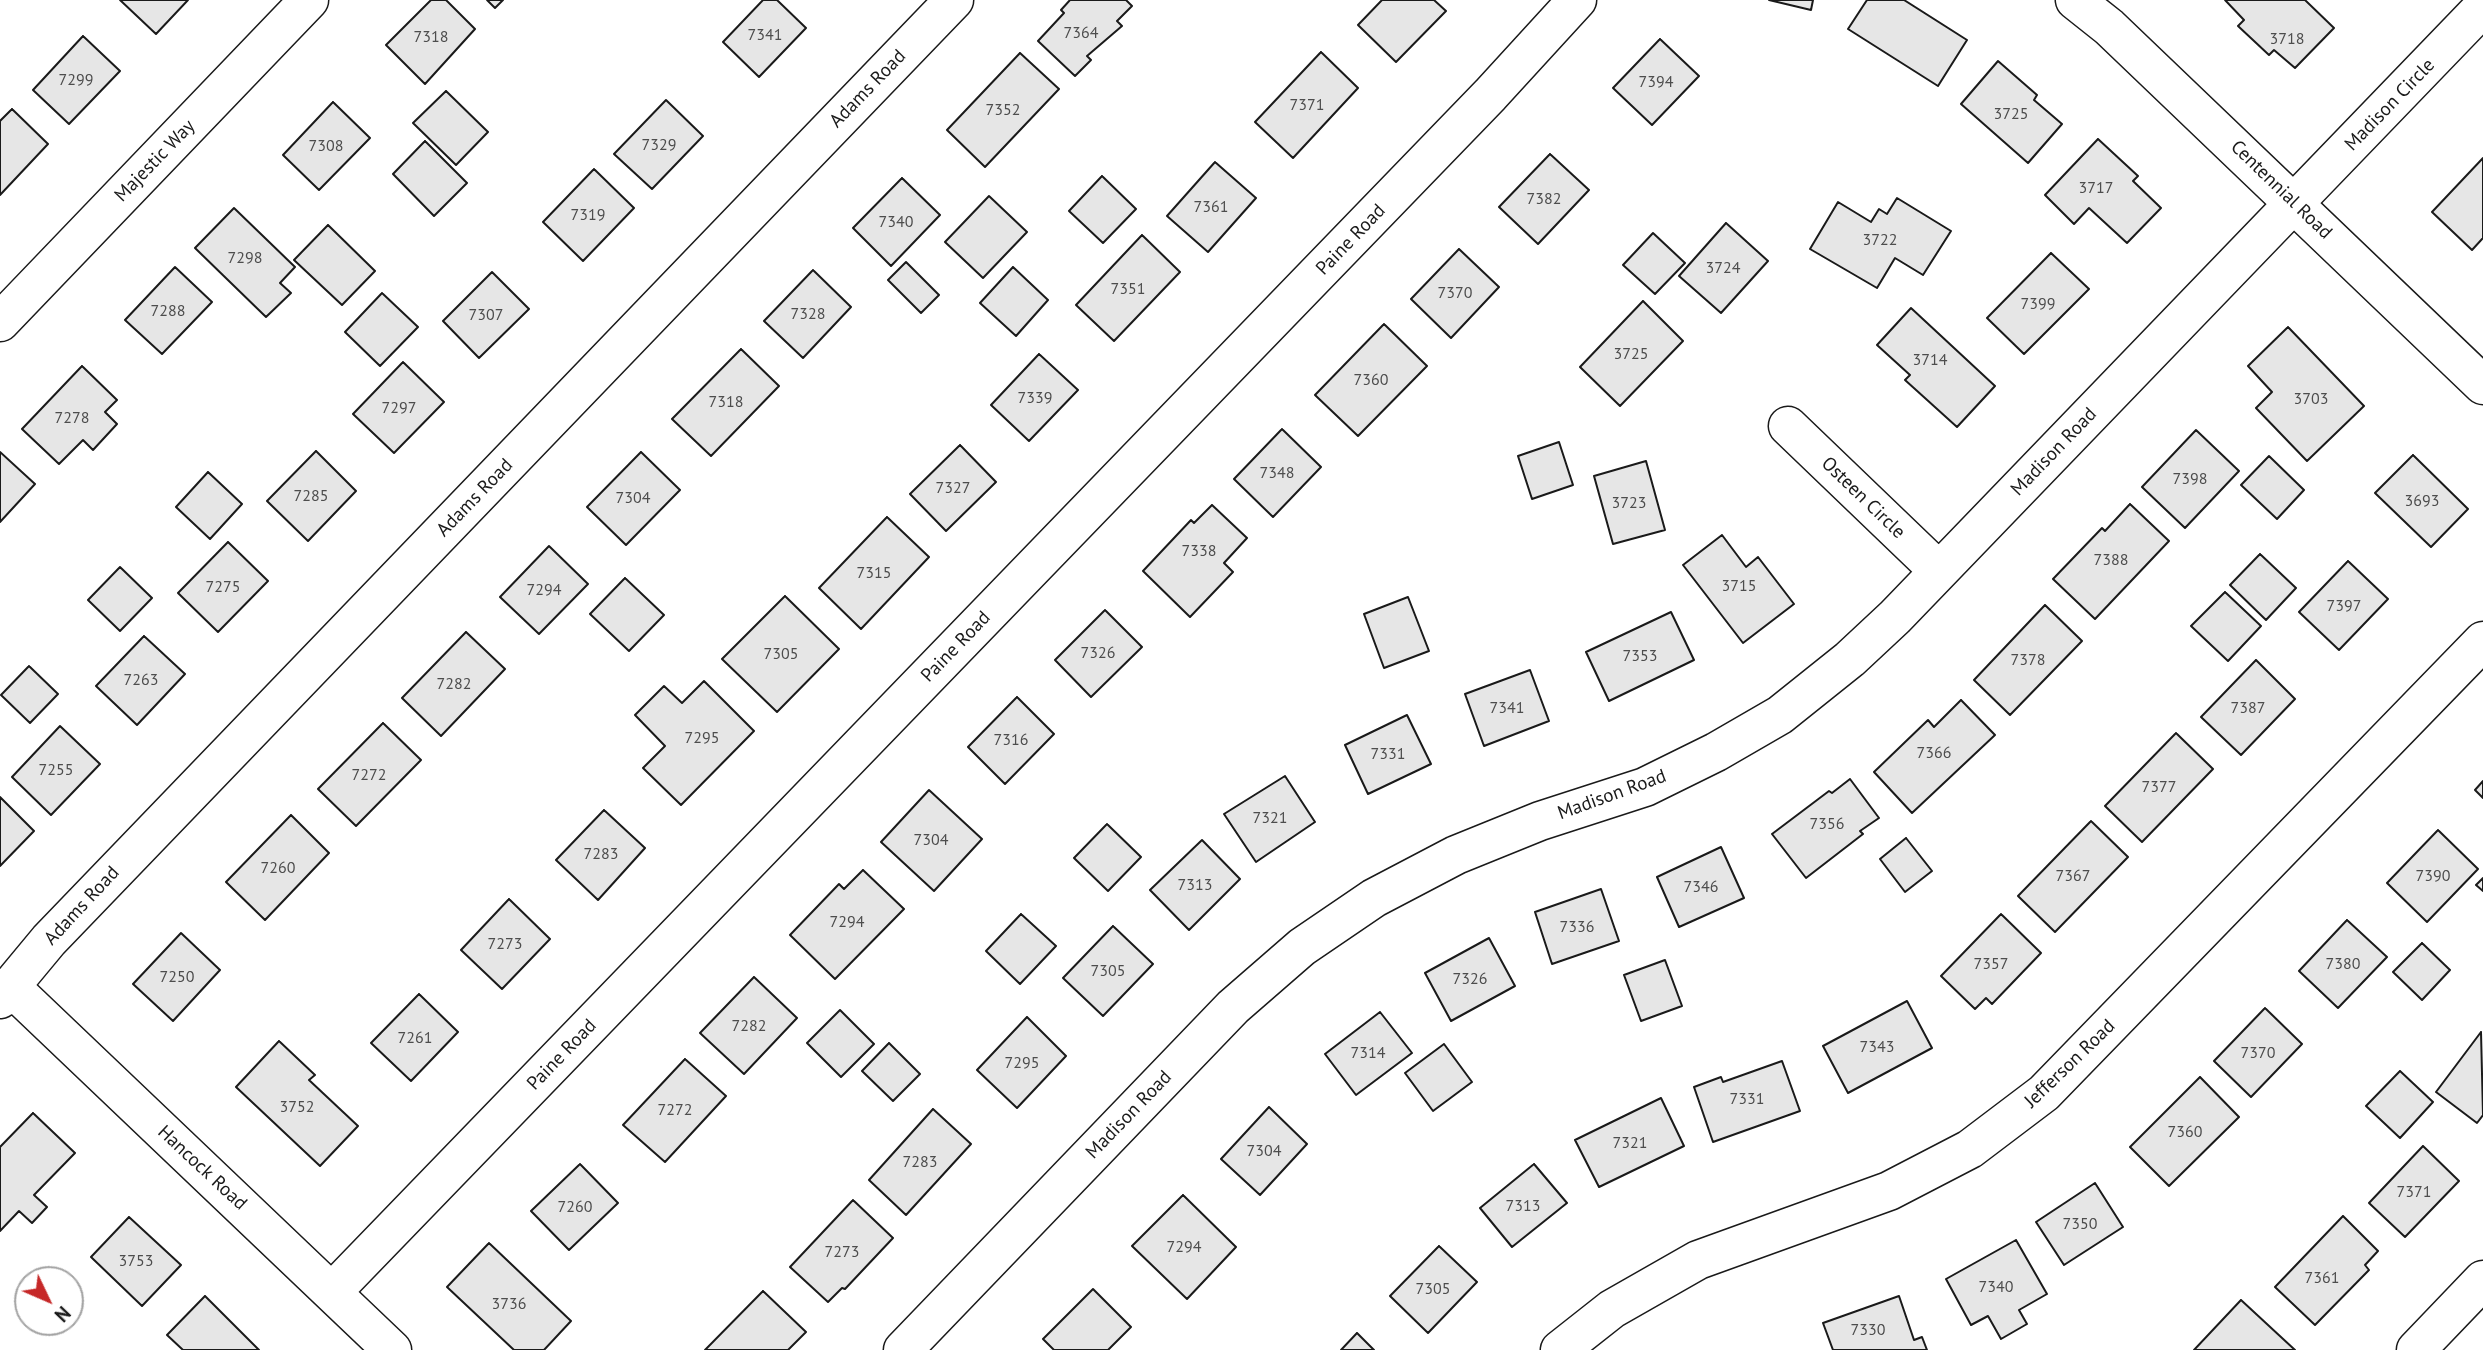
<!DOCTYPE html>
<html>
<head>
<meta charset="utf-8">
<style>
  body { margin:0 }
  #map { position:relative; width:2483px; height:1350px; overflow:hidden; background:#fff; font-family:"PT Sans",sans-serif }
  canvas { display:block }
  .north { position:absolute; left:14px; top:1266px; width:70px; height:70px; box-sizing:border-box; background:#fff; border:2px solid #a3a3a3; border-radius:50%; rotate:134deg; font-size:19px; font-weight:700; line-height:28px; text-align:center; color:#1a1a1a }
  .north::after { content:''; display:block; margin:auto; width:24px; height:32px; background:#c62828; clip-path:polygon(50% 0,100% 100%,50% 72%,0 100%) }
</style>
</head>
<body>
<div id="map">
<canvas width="2483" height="1350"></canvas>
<div class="north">N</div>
</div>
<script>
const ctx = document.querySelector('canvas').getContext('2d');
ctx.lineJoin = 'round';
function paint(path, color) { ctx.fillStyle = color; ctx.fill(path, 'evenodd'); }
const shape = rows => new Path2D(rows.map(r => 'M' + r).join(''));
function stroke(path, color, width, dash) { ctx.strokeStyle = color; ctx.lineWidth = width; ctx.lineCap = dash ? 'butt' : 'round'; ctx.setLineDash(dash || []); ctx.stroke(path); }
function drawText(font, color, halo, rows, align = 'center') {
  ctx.font = font + ' "PT Sans",sans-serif'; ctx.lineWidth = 5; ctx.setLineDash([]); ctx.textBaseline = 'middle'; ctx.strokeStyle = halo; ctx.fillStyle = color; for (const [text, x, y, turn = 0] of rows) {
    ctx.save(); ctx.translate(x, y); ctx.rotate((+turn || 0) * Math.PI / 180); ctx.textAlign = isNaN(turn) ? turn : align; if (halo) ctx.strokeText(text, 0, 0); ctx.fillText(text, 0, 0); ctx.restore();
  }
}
const building = shape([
  [120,0,188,0,156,34,120,0],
  [431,0,446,0,475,29,425,84,386,45,431,0],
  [487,0,503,0,495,8,487,0],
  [763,0,777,0,806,28,759,77,723,42,763,0],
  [1070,0,1126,0,1132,6,1117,21,1122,26,1087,56,1091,60,1075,76,1038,41,1064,13,1061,10,1070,0],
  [1382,0,1434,0,1446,11,1396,62,1358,25,1382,0],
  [1769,0,1813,0,1811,10,1769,0],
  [1867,0,1904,0,1967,40,1938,86,1848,29,1867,0],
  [2225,0,2305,0,2334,28,2295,68,2274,50,2269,55,2238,26,2244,20,2225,0],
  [83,36,120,71,69,124,33,90,83,36],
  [1660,39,1699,76,1652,125,1613,88,1660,39],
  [1321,52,1358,88,1293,158,1255,122,1321,52],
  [1020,53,1059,89,985,167,947,130,1020,53],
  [1998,61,2037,95,2034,100,2062,124,2028,163,1961,104,1998,61],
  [446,91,488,132,456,165,413,123,446,91],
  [666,100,703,136,652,189,614,154,666,100],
  [333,102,370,138,319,190,283,155,333,102],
  [12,109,48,144,0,195,0,121,12,109],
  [2098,139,2138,176,2133,181,2161,208,2127,243,2089,208,2074,224,2045,195,2098,139],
  [425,141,467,183,434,216,393,174,425,141],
  [1550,154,1589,190,1538,244,1499,207,1550,154],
  [2483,158,2483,238,2472,250,2432,212,2483,158],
  [1215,162,1256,198,1208,252,1167,216,1215,162],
  [594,169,634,208,583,261,543,222,594,169],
  [1102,176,1136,209,1103,243,1069,211,1102,176],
  [902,178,940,215,891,266,853,228,902,178],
  [989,196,1027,232,983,278,945,242,989,196],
  [1897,198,1951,231,1923,275,1895,258,1877,288,1810,249,1838,202,1871,222,1879,209,1887,214,1897,198],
  [234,208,295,267,280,283,291,293,266,317,195,248,234,208],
  [1726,223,1768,261,1721,313,1679,276,1726,223],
  [328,225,375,271,342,305,294,260,328,225],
  [1653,233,1685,263,1655,294,1623,265,1653,233],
  [1142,235,1180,272,1114,341,1076,305,1142,235],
  [1459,249,1499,287,1451,338,1411,299,1459,249],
  [2051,253,2089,289,2024,354,1987,318,2051,253],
  [906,262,939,295,921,313,888,280,906,262],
  [175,267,212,302,162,354,125,320,175,267],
  [1013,267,1048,300,1016,336,980,303,1013,267],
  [813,270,851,307,803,358,764,321,813,270],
  [492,272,529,309,479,358,443,321,492,272],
  [382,293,418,327,380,366,345,332,382,293],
  [1643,301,1683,341,1620,406,1580,367,1643,301],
  [1911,308,1995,386,1957,427,1905,380,1910,375,1877,345,1911,308],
  [1384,324,1427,366,1358,436,1315,395,1384,324],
  [2288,327,2364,406,2307,461,2256,408,2272,392,2248,366,2288,327],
  [741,349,779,386,711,456,672,419,741,349],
  [1039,354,1078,390,1029,441,991,405,1039,354],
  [403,362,444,402,394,453,353,414,403,362],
  [82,366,117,400,105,412,117,424,93,450,83,440,59,464,22,429,82,366],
  [1282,429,1321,467,1273,517,1234,479,1282,429],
  [2196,430,2239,471,2185,528,2142,487,2196,430],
  [1559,442,1573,485,1532,499,1518,456,1559,442],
  [960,445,996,482,946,531,910,494,960,445],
  [316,451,356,491,308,541,267,501,316,451],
  [0,452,35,484,0,522,0,452],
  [641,452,680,490,626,545,587,507,641,452],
  [2413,455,2468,509,2431,547,2375,493,2413,455],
  [2269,456,2304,490,2277,519,2241,485,2269,456],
  [1646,461,1665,530,1613,544,1594,476,1646,461],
  [208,472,242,504,210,539,176,507,208,472],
  [2130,504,2169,541,2095,619,2053,579,2102,528,2105,531,2130,504],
  [1212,505,1247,538,1224,563,1233,572,1190,617,1143,571,1191,520,1194,523,1212,505],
  [887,517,929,557,861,629,819,588,887,517],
  [1722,535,1746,567,1758,557,1794,604,1743,643,1683,565,1722,535],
  [228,542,268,581,218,632,178,593,228,542],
  [549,546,588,584,539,634,500,597,549,546],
  [2260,554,2296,588,2266,620,2230,585,2260,554],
  [2348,561,2388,599,2339,650,2299,612,2348,561],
  [120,567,152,598,120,631,88,600,120,567],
  [625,578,664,615,629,651,590,614,625,578],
  [2225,592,2261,626,2228,661,2191,626,2225,592],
  [785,596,839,649,777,712,722,659,785,596],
  [1408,597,1429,651,1384,668,1364,614,1408,597],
  [2045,605,2082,641,2010,715,1974,680,2045,605],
  [1105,610,1142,647,1091,697,1055,660,1105,610],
  [1671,612,1694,660,1609,701,1586,652,1671,612],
  [466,632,505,669,441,736,402,698,466,632],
  [144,636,185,674,137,725,96,686,144,636],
  [2256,660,2295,699,2241,755,2201,717,2256,660],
  [29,666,58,694,30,723,1,695,29,666],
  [1530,670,1549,721,1484,746,1465,694,1530,670],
  [704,681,754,731,681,805,643,768,665,746,635,715,664,686,682,703,704,681],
  [1017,697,1054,734,1005,784,968,747,1017,697],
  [1961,700,1995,735,1912,813,1874,772,1928,720,1934,727,1961,700],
  [1407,715,1431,764,1368,794,1345,745,1407,715],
  [383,723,421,760,356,826,318,789,383,723],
  [60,726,100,764,51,815,12,777,60,726],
  [2176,733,2213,769,2142,842,2105,806,2176,733],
  [1285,776,1315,822,1256,862,1224,814,1285,776],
  [1850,779,1879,818,1860,831,1863,834,1806,878,1772,834,1829,791,1832,793,1850,779],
  [2483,781,2483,798,2475,790,2483,781],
  [929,790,982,839,934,891,881,842,929,790],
  [0,797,34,831,0,866,0,797],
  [604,810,645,848,598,900,556,860,604,810],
  [291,815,329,853,265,920,226,882,291,815],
  [2091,821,2128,857,2055,932,2018,896,2091,821],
  [1107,824,1141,857,1108,891,1074,858,1107,824],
  [2438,830,2478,869,2427,922,2387,883,2438,830],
  [1906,838,1932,871,1905,892,1880,859,1906,838],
  [1202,840,1240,879,1189,930,1150,890,1202,840],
  [1721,847,1744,898,1679,927,1657,877,1721,847],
  [863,870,904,909,835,979,790,935,839,884,844,889,863,870],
  [2483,878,2483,891,2476,885,2483,878],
  [1601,889,1619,941,1552,964,1535,912,1601,889],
  [509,899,550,939,502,989,461,950,509,899],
  [1021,914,1056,946,1020,984,986,951,1021,914],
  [2001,914,2041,953,1992,1004,1986,998,1975,1009,1941,976,2001,914],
  [2347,920,2387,957,2338,1008,2299,971,2347,920],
  [1113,926,1153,964,1103,1016,1063,978,1113,926],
  [181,933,220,970,173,1021,133,984,181,933],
  [1489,938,1515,986,1451,1021,1425,973,1489,938],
  [2422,943,2450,970,2422,1000,2393,972,2422,943],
  [1665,960,1682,1006,1641,1021,1624,975,1665,960],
  [754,977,797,1018,744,1074,700,1033,754,977],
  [419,994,458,1032,411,1081,371,1043,419,994],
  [1907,1001,1932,1048,1848,1093,1823,1046,1907,1001],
  [2265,1008,2302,1044,2251,1097,2214,1061,2265,1008],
  [840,1010,874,1044,841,1077,807,1043,840,1010],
  [1380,1012,1412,1053,1356,1095,1325,1054,1380,1012],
  [1027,1017,1066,1056,1017,1108,977,1070,1027,1017],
  [2481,1032,2483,1115,2477,1123,2436,1092,2481,1032],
  [279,1041,315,1075,309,1080,358,1126,320,1166,236,1087,279,1041],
  [889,1043,920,1074,893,1101,862,1071,889,1043],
  [1444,1044,1472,1082,1433,1111,1405,1073,1444,1044],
  [685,1059,726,1096,665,1162,623,1125,685,1059],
  [1782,1061,1800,1111,1713,1142,1694,1087,1721,1077,1723,1082,1782,1061],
  [2400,1071,2433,1102,2400,1138,2366,1106,2400,1071],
  [2200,1077,2239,1117,2169,1186,2130,1147,2200,1077],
  [1661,1098,1684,1146,1599,1187,1575,1140,1661,1098],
  [1269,1107,1307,1144,1260,1195,1221,1159,1269,1107],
  [933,1109,971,1144,906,1215,869,1180,933,1109],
  [33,1113,75,1153,34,1195,47,1207,32,1223,19,1211,0,1231,0,1147,33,1113],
  [2423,1146,2459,1181,2405,1237,2369,1203,2423,1146],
  [580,1164,618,1203,569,1250,531,1211,580,1164],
  [1534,1164,1567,1203,1512,1247,1480,1208,1534,1164],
  [2095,1183,2123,1227,2064,1265,2036,1222,2095,1183],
  [1183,1195,1236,1247,1187,1299,1132,1246,1183,1195],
  [853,1200,893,1238,845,1289,842,1288,828,1302,790,1267,853,1200],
  [2343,1216,2378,1251,2365,1265,2369,1270,2315,1325,2275,1287,2343,1216],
  [129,1217,181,1265,142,1306,91,1257,129,1217],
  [2016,1240,2047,1294,2019,1310,2027,1324,2001,1339,1988,1316,1971,1325,1946,1279,2016,1240],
  [489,1243,571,1321,544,1350,514,1350,447,1287,489,1243],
  [1439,1246,1477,1282,1428,1333,1390,1296,1439,1246],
  [1093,1289,1131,1327,1108,1350,1054,1350,1043,1339,1093,1289],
  [763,1291,806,1332,788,1350,705,1350,763,1291],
  [205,1296,259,1350,183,1350,167,1335,205,1296],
  [1899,1296,1914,1340,1922,1337,1927,1350,1833,1350,1823,1323,1899,1296],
  [2241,1300,2295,1350,2194,1350,2241,1300],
  [1357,1333,1374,1350,1341,1350,1357,1333]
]);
const minor = shape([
  [2075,0,2109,27,2483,385],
  [0,322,309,0],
  [1788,426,1939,571],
  [11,987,392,1350],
  [0,999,49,940,954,0],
  [332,1292,1490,95,1577,0],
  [903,1350,1233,1007,1302,947,1374,898,1456,855,1540,821,1645,787,1716,752,1780,715,1850,659,1895,617,2483,7],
  [1560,1350,1612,1309,1698,1260,1889,1191,1970,1149,2044,1093,2483,641],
  [2416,1350,2483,1280]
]);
const numberNames = [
  ["7364",1081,33],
  ["7341",765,35],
  ["7318",431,37],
  ["3718",2287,39],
  ["7299",76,80],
  ["7394",1656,82],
  ["7371",1307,105],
  ["7352",1003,110],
  ["3725",2011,114],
  ["7329",659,145],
  ["7308",326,146],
  ["3717",2096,188],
  ["7382",1544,199],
  ["7361",1211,207],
  ["7319",588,215],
  ["7340",896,222],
  ["3722",1880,240],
  ["7298",245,258],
  ["3724",1723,268],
  ["7351",1128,289],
  ["7370",1455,293],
  ["7399",2038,304],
  ["7288",168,311],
  ["7328",808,314],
  ["7307",486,315],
  ["3725",1631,354],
  ["3714",1930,360],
  ["7360",1371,380],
  ["7339",1035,398],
  ["3703",2311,399],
  ["7318",726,402],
  ["7297",399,408],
  ["7278",72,418],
  ["7348",1277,473],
  ["7398",2190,479],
  ["7327",953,488],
  ["7285",311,496],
  ["7304",633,498],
  ["3693",2422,501],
  ["3723",1629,503],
  ["7338",1199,551],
  ["7388",2111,560],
  ["7315",874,573],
  ["3715",1739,586],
  ["7275",223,587],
  ["7294",544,590],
  ["7397",2344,606],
  ["7326",1098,653],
  ["7305",781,654],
  ["7353",1640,656],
  ["7378",2028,660],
  ["7263",141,680],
  ["7282",454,684],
  ["7341",1507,708],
  ["7387",2248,708],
  ["7295",702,738],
  ["7316",1011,740],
  ["7366",1934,753],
  ["7331",1388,754],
  ["7255",56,770],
  ["7272",369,775],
  ["7377",2159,787],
  ["7321",1270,818],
  ["7356",1827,824],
  ["7304",931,840],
  ["7283",601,854],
  ["7260",278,868],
  ["7367",2073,876],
  ["7390",2433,876],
  ["7313",1195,885],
  ["7346",1701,887],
  ["7294",847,922],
  ["7336",1577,927],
  ["7273",505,944],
  ["7357",1991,964],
  ["7380",2343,964],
  ["7305",1108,971],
  ["7250",177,977],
  ["7326",1470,979],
  ["7282",749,1026],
  ["7261",415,1038],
  ["7343",1877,1047],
  ["7314",1368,1053],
  ["7370",2258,1053],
  ["7295",1022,1063],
  ["7331",1747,1099],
  ["3752",297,1107],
  ["7272",675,1110],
  ["7360",2185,1132],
  ["7321",1630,1143],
  ["7304",1264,1151],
  ["7283",920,1162],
  ["7371",2414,1192],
  ["7313",1523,1206],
  ["7260",575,1207],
  ["7350",2080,1224],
  ["7294",1184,1247],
  ["7273",842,1252],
  ["3753",136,1261],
  ["7361",2322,1278],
  ["7340",1996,1287],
  ["7305",1433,1289],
  ["3736",509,1304],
  ["7330",1868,1330]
];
const streetNames = [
  ["Adams Road",868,89,-46],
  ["Madison Circle",2390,105,-46],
  ["Majestic Way",155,161,-46],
  ["Centennial Road",2281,190,44],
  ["Paine Road",1351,240,-46],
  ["Madison Road",2054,452,-46],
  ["Adams Road",475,498,-46],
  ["Osteen Circle",1863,498,44],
  ["Paine Road",956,647,-46],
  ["Madison Road",1612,795,-20],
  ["Adams Road",82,906,-47],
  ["Paine Road",562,1055,-46],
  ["Jefferson Road",2070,1064,-44],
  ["Madison Road",1129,1115,-46],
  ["Hancock Road",202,1168,43]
];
paint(building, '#e6e6e6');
stroke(building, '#1a1a1a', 2);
stroke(minor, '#1a1a1a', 41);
stroke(minor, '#fff', 38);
drawText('16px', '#4d4d4d', null, numberNames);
drawText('19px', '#1a1a1a', '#fff', streetNames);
</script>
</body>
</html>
